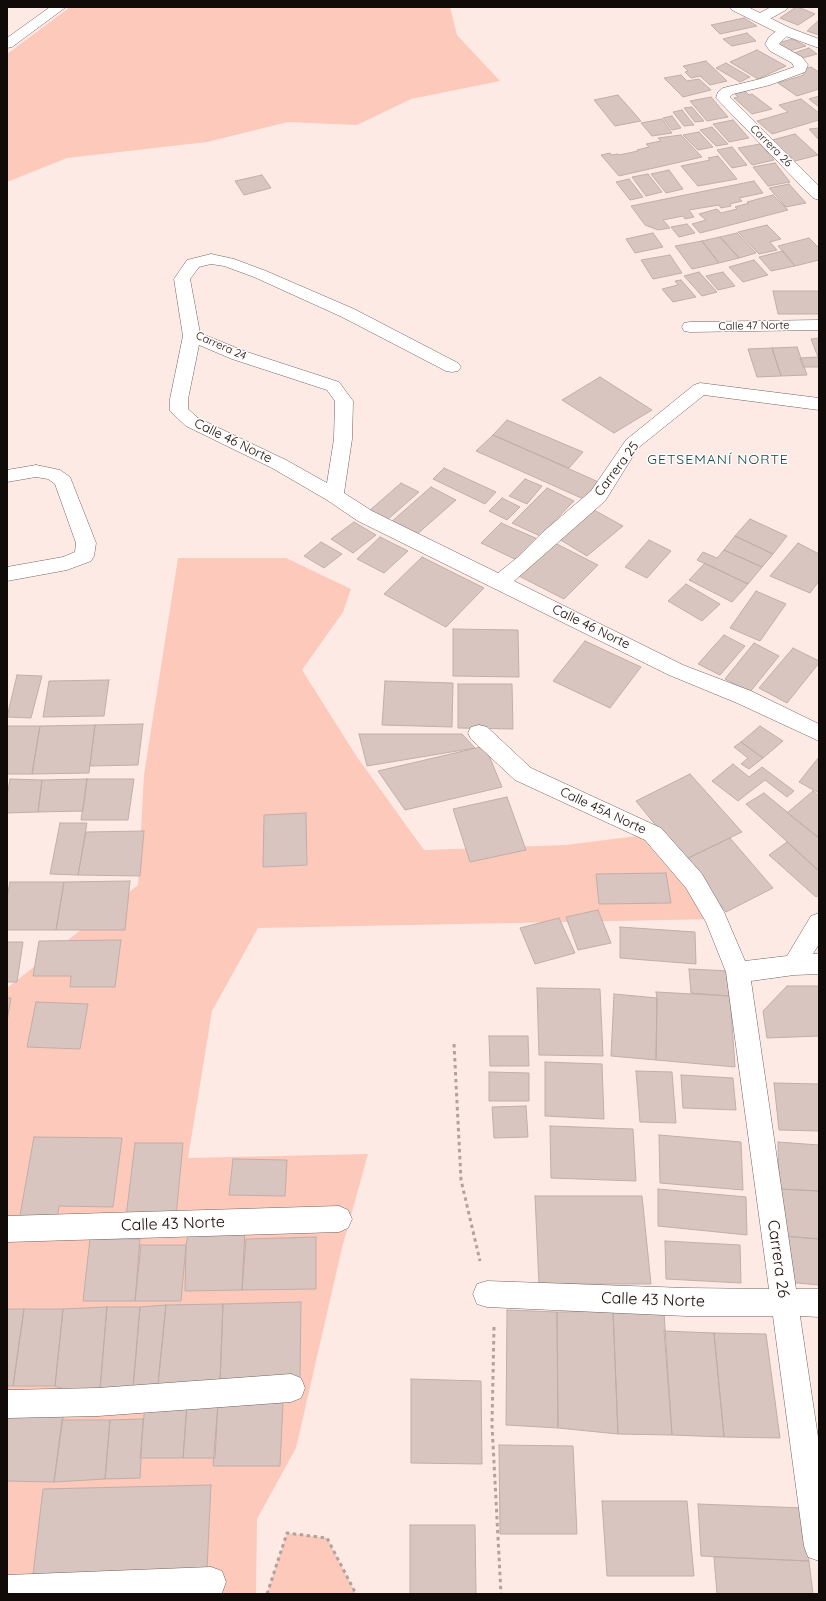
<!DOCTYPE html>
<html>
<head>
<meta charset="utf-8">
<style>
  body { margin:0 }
  #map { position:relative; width:826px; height:1601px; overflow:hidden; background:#fdeae5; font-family:Quicksand,sans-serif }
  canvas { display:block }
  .frame { position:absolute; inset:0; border:8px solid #100a08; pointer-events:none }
</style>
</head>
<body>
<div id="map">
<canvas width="826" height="1601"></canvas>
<div class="frame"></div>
</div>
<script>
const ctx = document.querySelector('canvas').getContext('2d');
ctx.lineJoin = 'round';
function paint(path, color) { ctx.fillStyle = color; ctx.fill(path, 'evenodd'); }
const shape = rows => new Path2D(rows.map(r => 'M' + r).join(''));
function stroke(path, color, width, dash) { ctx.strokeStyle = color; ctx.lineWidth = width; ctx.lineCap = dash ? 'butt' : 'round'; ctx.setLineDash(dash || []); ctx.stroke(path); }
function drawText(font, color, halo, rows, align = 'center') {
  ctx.font = font + ' Quicksand,sans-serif'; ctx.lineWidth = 3; ctx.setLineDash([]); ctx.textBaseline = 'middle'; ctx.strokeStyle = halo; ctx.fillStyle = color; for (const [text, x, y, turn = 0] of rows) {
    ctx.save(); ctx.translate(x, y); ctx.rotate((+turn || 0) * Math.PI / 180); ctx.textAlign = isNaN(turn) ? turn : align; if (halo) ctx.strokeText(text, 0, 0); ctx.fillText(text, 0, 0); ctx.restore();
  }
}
const green = shape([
  [70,7,450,7,457,35,500,81,411,99,357,125,288,122,207,142,67,158,7,182,7,54],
  [178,558,286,558,351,589,343,612,302,670,357,757,424,850,566,845,653,834,716,919,258,928,212,1011,188,1158,368,1154,342,1248,296,1448,257,1519,256,1594,7,1594,7,988,138,885,144,775],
  [287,1533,327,1538,356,1594,267,1594]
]);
const building = shape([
  [796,7,798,7,815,14,798,25,780,18,796,7],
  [744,18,757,26,720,34,711,25,744,18],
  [819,20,819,35,807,31,819,20],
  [747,33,756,41,732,46,723,39,747,33],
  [792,39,806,46,786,52,775,44,792,39],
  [809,48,817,54,799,59,791,54,809,48],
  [757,50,786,66,758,79,730,62,757,50],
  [706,61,727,81,710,85,700,76,691,78,685,72,688,71,683,66,706,61],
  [726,63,750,77,740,82,716,68,726,63],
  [811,67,819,72,819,89,797,96,778,83,804,75,800,70,811,67],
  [681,75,687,81,699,79,711,90,683,97,664,78,681,75],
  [744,90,749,95,752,94,772,109,752,114,734,98,738,97,734,93,744,90],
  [618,95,641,121,615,126,594,100,618,95],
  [819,96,819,107,809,99,819,96],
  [711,97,728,117,707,121,690,101,711,97],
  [801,99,819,113,819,120,772,134,757,121,788,112,779,105,801,99],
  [692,107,704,121,695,122,684,108,692,107],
  [682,110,694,125,684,126,673,112,682,110],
  [672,116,681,128,672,130,663,118,672,116],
  [662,119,672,133,652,136,641,123,662,119],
  [733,120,749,138,729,142,713,124,733,120],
  [712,127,728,144,716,146,700,130,712,127],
  [819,128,819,140,809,129,819,128],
  [699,132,713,147,698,150,683,135,699,132],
  [795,134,818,155,795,161,772,140,795,134],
  [681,135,702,157,619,176,601,155,610,153,612,155,618,154,619,155,638,151,637,150,649,147,646,144,661,141,658,138,681,135],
  [760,144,774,160,752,165,738,148,760,144],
  [732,147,747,165,732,168,717,150,732,147],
  [718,156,737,179,698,186,681,166,710,160,708,158,718,156],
  [775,163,790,182,768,186,753,167,775,163],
  [669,170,683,189,666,193,651,174,669,170],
  [648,174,662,192,646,196,632,177,648,174],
  [262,175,271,188,244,195,235,181,262,175],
  [629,179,643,197,630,200,616,182,629,179],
  [754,181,763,193,739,198,742,201,730,204,731,206,721,208,719,205,689,210,694,217,685,219,683,216,663,220,670,228,658,230,645,225,631,206,754,181],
  [789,184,806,203,786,207,769,188,789,184],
  [773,195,788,210,700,233,692,224,706,220,699,214,717,209,721,213,737,209,735,207,749,203,747,202,773,195],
  [687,224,695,233,679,237,671,227,687,224],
  [767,225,781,239,770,242,777,250,759,254,738,232,767,225],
  [653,233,663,247,635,253,626,239,653,233],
  [737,233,756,253,739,258,720,237,737,233],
  [720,237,739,258,719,263,702,241,720,237],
  [809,238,819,248,819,260,795,266,778,246,809,238],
  [702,241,719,263,692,269,675,246,702,241],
  [783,251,795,266,771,271,759,257,783,251],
  [670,255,682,273,653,279,641,260,670,255],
  [754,260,768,275,743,282,729,267,754,260],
  [699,272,717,292,702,296,684,276,699,272],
  [723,272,735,286,718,290,706,276,723,272],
  [681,280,696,297,673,302,662,289,678,285,675,281,681,280],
  [773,291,819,291,819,314,778,314,773,291],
  [819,338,819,367,803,367,800,358,818,357,811,339,819,338],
  [797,347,807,375,781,376,772,348,797,347],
  [772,348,781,376,757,377,748,349,772,348],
  [600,377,652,410,614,433,562,400,600,377],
  [507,420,583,452,569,468,493,435,507,420],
  [493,435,603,484,588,501,476,451,493,435],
  [444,468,496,492,485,504,433,479,444,468],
  [525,479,542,486,527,504,509,496,525,479],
  [401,483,419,492,387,520,369,511,401,483],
  [431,487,456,500,415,536,390,523,431,487],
  [547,488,574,501,540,536,512,523,547,488],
  [502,498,520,507,507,520,489,511,502,498],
  [594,510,623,526,587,556,559,539,594,510],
  [750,519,787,536,773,554,735,536,750,519],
  [354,522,376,535,353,553,331,539,354,522],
  [501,523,540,540,521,562,481,543,501,523],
  [735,536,773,554,762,567,724,550,735,536],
  [380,537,408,551,384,573,357,559,380,537],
  [649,540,671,551,647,578,625,567,649,540],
  [551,541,598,565,564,599,517,575,551,541],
  [321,542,342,554,324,568,304,556,321,542],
  [798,543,819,554,819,581,810,593,770,576,798,543],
  [724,550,762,567,748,584,697,560,703,552,717,558,724,550],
  [422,557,484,588,446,627,384,594,422,557],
  [705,563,748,584,732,602,689,580,705,563],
  [686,584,720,604,702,621,668,601,686,584],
  [756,591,786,604,760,641,730,628,756,591],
  [453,629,518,630,519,677,453,676,453,629],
  [724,635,745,646,720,675,698,664,724,635],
  [585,641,641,667,610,708,553,681,585,641],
  [754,643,779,656,750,692,725,679,754,643],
  [793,648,819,661,819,663,787,703,759,688,793,648],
  [17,675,42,676,31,718,7,717,17,675],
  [109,680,104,716,43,717,49,681,109,680],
  [385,681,453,683,452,727,382,725,385,681],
  [458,684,512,684,513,729,458,728,458,684],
  [143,724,138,765,90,766,95,725,143,724],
  [95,725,89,773,32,774,40,726,95,725],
  [7,726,40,726,32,774,7,774,7,726],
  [760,726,783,741,763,758,741,742,760,726],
  [359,734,462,734,475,748,367,766,359,734],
  [741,742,763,758,749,769,741,764,748,758,734,747,741,742],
  [485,746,502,787,405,810,378,771,485,746],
  [819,757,819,793,799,782,819,757],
  [733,764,749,777,762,767,794,791,787,797,765,780,738,801,712,781,733,764],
  [690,774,742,832,684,860,636,801,690,774],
  [10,779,42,780,38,812,7,813,7,797,10,779],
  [87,779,83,811,38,812,42,780,87,779],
  [87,779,134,779,128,820,81,820,87,779],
  [813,791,819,796,819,838,787,813,813,791],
  [764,793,819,838,819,871,746,804,764,793],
  [507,797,526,850,470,862,453,809,507,797],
  [306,813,307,865,263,867,264,815,306,813],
  [60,823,87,823,78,875,50,874,60,823],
  [144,831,140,876,78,875,86,832,144,831],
  [730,838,773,888,726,912,684,860,730,838],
  [787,842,819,871,819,895,816,897,769,855,787,842],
  [666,873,671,903,599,904,596,874,666,873],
  [130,881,125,930,56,930,64,882,130,881],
  [10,882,64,882,56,930,7,930,7,898,10,882],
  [598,910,611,943,578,950,566,917,598,910],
  [559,918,575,953,535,964,520,928,559,918],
  [620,927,695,932,696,964,620,958,620,927],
  [121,940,115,987,70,987,71,976,33,976,39,941,121,940],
  [7,942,23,942,17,982,7,982,7,942],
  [689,969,729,971,730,996,691,993,689,969],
  [787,986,819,986,819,1036,767,1038,763,1011,787,986],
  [537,988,600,989,603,1056,539,1055,537,988],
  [656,992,730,996,735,1067,656,1060,657,998,656,992],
  [614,994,657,998,656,1060,611,1056,614,994],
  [7,998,11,998,7,1021,7,998],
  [36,1002,88,1004,80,1049,27,1047,36,1002],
  [489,1036,528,1036,529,1066,490,1066,489,1036],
  [545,1062,602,1064,604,1119,545,1116,545,1062],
  [636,1071,672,1072,676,1123,640,1122,636,1071],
  [489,1072,529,1073,529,1101,489,1101,489,1072],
  [681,1075,733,1078,736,1110,683,1108,681,1075],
  [774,1083,819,1084,819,1131,779,1130,774,1083],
  [526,1106,528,1137,494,1138,492,1107,526,1106],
  [550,1126,633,1129,636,1181,551,1178,550,1126],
  [659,1135,741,1142,743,1190,660,1183,659,1135],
  [34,1137,122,1138,113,1207,59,1206,57,1221,19,1221,34,1137],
  [778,1142,819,1145,819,1191,779,1189,778,1142],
  [135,1143,183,1143,176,1217,126,1217,135,1143],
  [233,1159,287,1160,285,1196,229,1195,233,1159],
  [658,1189,746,1197,747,1235,658,1226,658,1189],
  [779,1189,819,1191,819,1239,783,1236,779,1189],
  [535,1196,642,1196,651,1284,539,1284,535,1196],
  [245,1228,242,1290,185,1291,186,1245,189,1229,245,1228],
  [783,1236,819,1239,819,1285,786,1282,783,1236],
  [316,1237,316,1289,242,1290,246,1239,316,1237],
  [90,1239,140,1239,135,1301,83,1301,90,1239],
  [665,1241,740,1245,741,1283,666,1279,665,1241],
  [141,1245,186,1245,181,1301,135,1301,141,1245],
  [301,1302,300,1378,220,1382,223,1304,301,1302],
  [223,1304,220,1382,158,1384,166,1305,223,1304],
  [166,1305,158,1384,133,1388,140,1307,166,1305],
  [107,1307,100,1389,68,1391,55,1386,63,1309,107,1307],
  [107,1307,140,1307,133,1388,100,1389,107,1307],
  [7,1309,24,1309,13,1386,7,1386,7,1309],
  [24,1309,63,1309,55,1386,13,1386,24,1309],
  [507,1310,557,1312,558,1428,506,1425,507,1310],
  [613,1311,664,1312,672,1435,618,1434,613,1311],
  [613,1311,618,1434,558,1428,557,1312,613,1311],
  [664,1331,714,1333,724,1437,672,1435,664,1331],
  [714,1333,766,1334,780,1438,724,1437,714,1333],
  [411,1379,481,1381,482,1464,411,1463,411,1379],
  [218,1403,215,1458,183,1458,187,1404,218,1403],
  [218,1403,283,1403,280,1466,213,1466,218,1403],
  [187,1404,183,1458,140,1458,145,1405,187,1404],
  [7,1410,64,1411,54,1482,7,1481,7,1410],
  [143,1419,140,1478,105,1479,110,1420,143,1419],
  [62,1420,110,1420,105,1479,54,1482,62,1420],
  [499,1445,573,1446,577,1534,500,1534,499,1445],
  [211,1485,207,1569,33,1575,43,1489,211,1485],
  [602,1501,687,1501,694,1576,607,1576,602,1501],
  [698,1504,804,1508,809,1561,701,1556,698,1504],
  [410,1525,475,1525,476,1594,410,1594,410,1525],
  [714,1557,809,1561,813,1594,717,1594,714,1557]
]);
const path = shape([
  [454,1044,461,1180,480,1261],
  [494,1327,492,1425,501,1594],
  [267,1594,287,1533,327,1538,356,1594]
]);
const pedestrian = shape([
  [291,1374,301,1378,305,1388,301,1398,291,1402,98,1416,7,1418,7,1390,98,1388,291,1374],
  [211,1567,222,1571,226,1582,222,1593,219,1594,7,1594,7,1575,211,1567]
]);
const minor = shape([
  [50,7,66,7,12,47,7,48,7,38,50,7],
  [771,7,788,7,786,10,766,21,761,22,756,21,754,18,756,15,771,7],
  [785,27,790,28,792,31,779,44,802,57,808,65,805,72,770,85,733,94,730,97,819,186,819,200,813,198,716,98,718,92,723,88,760,79,794,67,792,63,770,51,765,44,769,37,780,28,785,27],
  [211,254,234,259,266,271,354,309,458,363,461,367,458,371,452,372,446,371,342,317,254,277,224,266,211,264,199,267,190,279,200,333,244,351,339,382,350,397,353,401,352,439,344,493,372,511,498,573,518,557,543,532,591,491,626,440,694,385,700,383,819,398,819,410,704,395,638,448,605,501,514,581,683,665,751,691,819,724,819,741,737,703,669,675,358,521,327,500,272,468,186,426,170,411,170,399,183,336,174,279,187,260,211,254],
  [199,345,232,359,327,390,335,401,334,439,327,483,286,460,198,418,188,409,188,399,199,345],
  [819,320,819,330,690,332,684,331,682,327,684,323,690,322,819,320],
  [36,465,60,470,70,477,96,543,94,556,91,561,67,570,7,581,7,567,63,557,75,552,76,543,55,484,48,479,36,477,7,482,7,470,36,465],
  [479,725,487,727,531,768,661,828,702,874,724,912,745,961,787,956,811,916,819,913,819,944,813,954,819,954,819,974,794,975,751,981,796,1289,819,1289,819,1317,800,1316,819,1444,819,1561,808,1557,804,1546,773,1316,686,1316,487,1307,477,1304,473,1294,477,1284,487,1281,686,1288,769,1289,726,972,706,922,686,888,645,840,515,780,471,739,468,733,471,727,479,725],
  [339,1206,348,1210,352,1219,348,1228,339,1232,7,1242,7,1216,339,1206]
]);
const tertiary = shape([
  [730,7,748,7,790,28,819,39,819,48,780,34,732,10,730,7]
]);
const farStreetnames = [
  ["Carrera 26",771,146,45],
  ["Calle 47 Norte",754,326,-1],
  ["Carrera 24",221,346,24]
];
const streetNames = [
  ["Calle 46 Norte",233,441,26],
  ["Carrera 25",617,469,-53],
  ["Calle 46 Norte",591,627,26],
  ["Calle 45A Norte",603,811,25]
];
const neighbourhoodNames = [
  ["GETSEMANÍ NORTE",718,460]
];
const nearStreetnames = [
  ["Calle 43 Norte",173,1224,-2],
  ["Carrera 26",778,1259,82],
  ["Calle 43 Norte",653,1300,2]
];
paint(green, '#fcc9ba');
paint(building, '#d8c5c0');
stroke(building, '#c1aea9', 1);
stroke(pedestrian, '#74645f', 1);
stroke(minor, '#74645f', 1);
stroke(tertiary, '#74645f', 1);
stroke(path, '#b1a29e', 3, [3.5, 3.5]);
paint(pedestrian, '#fff');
paint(minor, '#fff');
paint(tertiary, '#fff');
drawText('11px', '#100a08', '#fffbfa', farStreetnames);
drawText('13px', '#100a08', '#fffbfa', streetNames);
ctx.letterSpacing = '1px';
drawText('14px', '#0b4b49', '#fffbfa', neighbourhoodNames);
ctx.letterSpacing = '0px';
drawText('16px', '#100a08', '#fffbfa', nearStreetnames);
</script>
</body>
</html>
